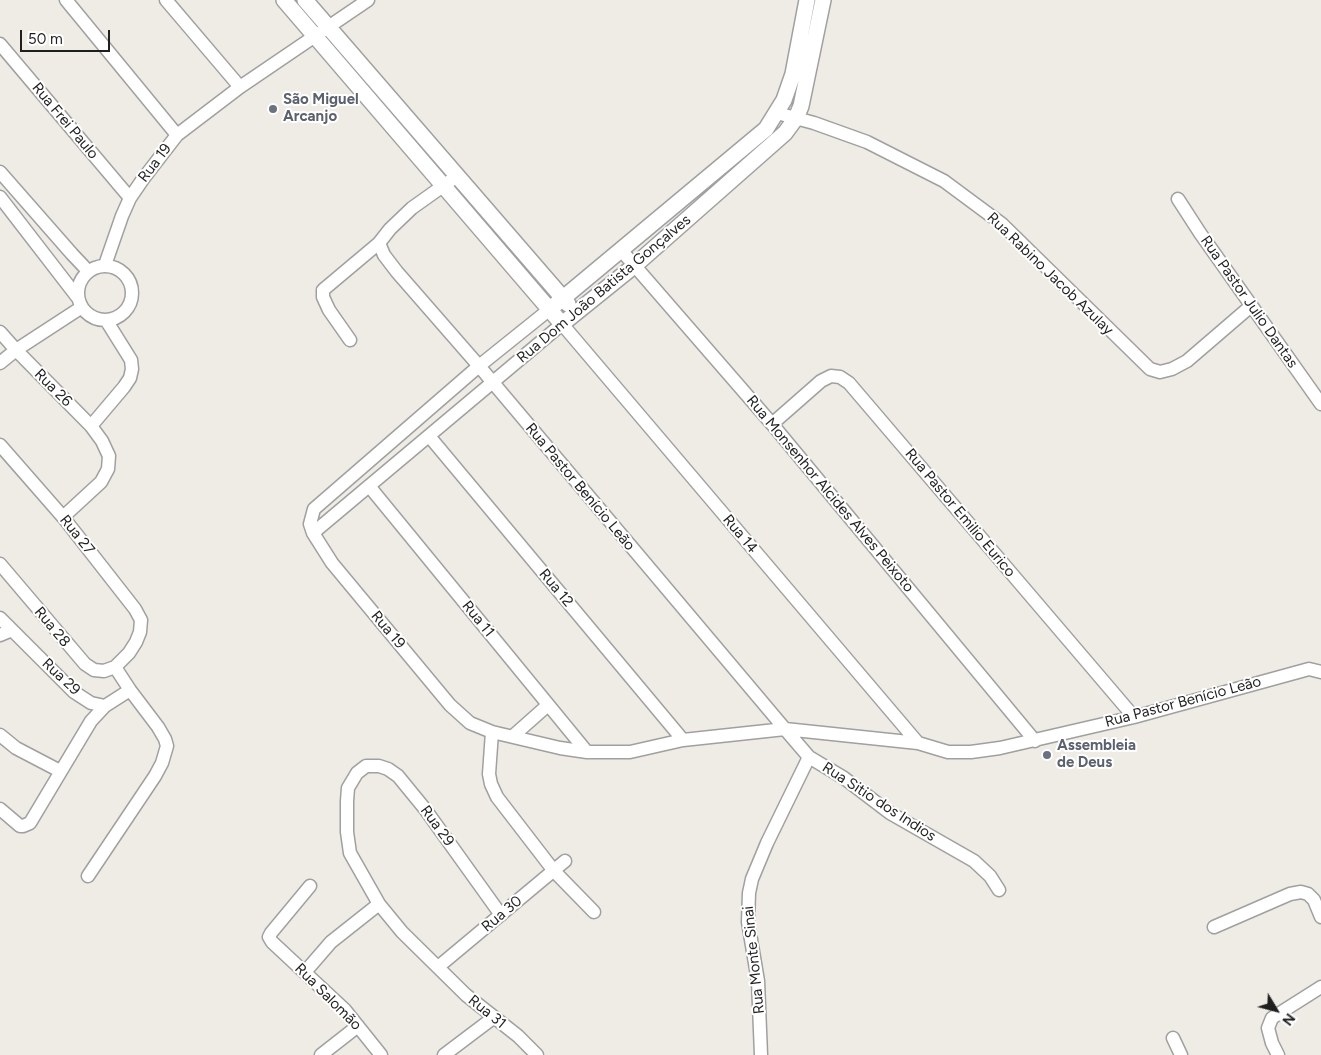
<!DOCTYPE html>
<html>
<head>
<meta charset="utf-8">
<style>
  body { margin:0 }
  #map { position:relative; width:1321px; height:1055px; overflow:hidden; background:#efece6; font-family:Figtree,sans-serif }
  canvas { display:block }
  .north { position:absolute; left:1251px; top:985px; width:50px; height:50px; -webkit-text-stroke:4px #fff; paint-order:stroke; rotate:127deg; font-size:14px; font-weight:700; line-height:20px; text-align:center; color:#1f1f1f }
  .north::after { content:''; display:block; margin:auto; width:18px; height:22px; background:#1f1f1f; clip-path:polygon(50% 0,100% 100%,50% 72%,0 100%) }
  .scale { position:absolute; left:20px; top:30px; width:90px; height:22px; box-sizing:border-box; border:2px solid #1f1f1f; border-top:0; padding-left:6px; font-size:15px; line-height:18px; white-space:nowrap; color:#1f1f1f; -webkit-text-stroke:4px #fff; paint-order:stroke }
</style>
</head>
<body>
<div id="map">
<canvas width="1321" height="1055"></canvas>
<div class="north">N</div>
<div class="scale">50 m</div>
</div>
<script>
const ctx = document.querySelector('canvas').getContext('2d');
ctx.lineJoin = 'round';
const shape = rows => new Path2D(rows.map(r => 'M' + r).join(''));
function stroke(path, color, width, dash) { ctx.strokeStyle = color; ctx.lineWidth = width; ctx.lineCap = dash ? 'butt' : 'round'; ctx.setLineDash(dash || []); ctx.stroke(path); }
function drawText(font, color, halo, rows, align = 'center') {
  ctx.font = font + ' Figtree,sans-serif'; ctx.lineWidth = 4; ctx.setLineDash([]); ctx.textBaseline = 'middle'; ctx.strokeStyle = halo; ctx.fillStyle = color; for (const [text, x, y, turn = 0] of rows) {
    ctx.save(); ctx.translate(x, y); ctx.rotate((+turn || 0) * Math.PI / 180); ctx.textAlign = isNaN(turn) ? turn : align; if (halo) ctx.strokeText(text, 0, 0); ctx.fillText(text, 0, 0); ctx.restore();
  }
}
const minor = shape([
  [66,0,177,135],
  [166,0,240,87],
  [0,44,130,198],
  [777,113,814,123,867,142,944,181,1002,224,1150,369,1160,372,1172,369,1187,361,1251,306],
  [0,172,72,254,88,271],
  [457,176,412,208,390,229,379,243,384,255,397,272,479,366,785,729,918,743,948,752,971,752,1000,748,1134,717,1309,669,1321,672],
  [0,197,78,298],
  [1178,199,1200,233,1321,404],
  [621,250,772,424,1035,741],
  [105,265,122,216,130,198,143,179,177,135,240,87,368,0],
  '78 293a27 27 0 1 1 54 0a27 27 0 1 1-54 0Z',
  [550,309,479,366,314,509,310,524,313,533,332,563,450,705,470,723,492,732,560,748,587,752,630,752,683,740,785,729,809,757,844,778,890,813,974,861,990,876,999,890],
  [0,332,16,350,91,426,102,441,109,456,108,469,101,482,63,517],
  [350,340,329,310,323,297,323,290,379,243],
  [0,363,16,350,82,307],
  [772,424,821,381,831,376,840,377,849,383,1134,717],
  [91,426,124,387,130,378,132,369,131,360,106,320],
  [429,436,683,740],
  [0,445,63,517,135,609,141,620,140,632,136,642,129,653,115,667],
  [369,486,587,752],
  [313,533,562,324,918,743],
  [0,564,85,664,94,670,104,671,115,667],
  [0,618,74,692,91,703,105,706],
  [0,635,12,630],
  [492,732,489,774,491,784,497,797,554,871,594,912],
  [0,735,16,748,60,771],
  [513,736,548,705],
  [0,809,20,826,23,826,30,823,91,721,105,706,130,690],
  [88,876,155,776,162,763,167,746,165,739,158,727,130,690,115,667],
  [310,886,271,933,269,937,272,942,345,1010,381,1055],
  [501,915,425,809,398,776,388,769,379,766,366,766,357,773,348,788,347,801,347,832,350,853,379,904,402,932,466,995,518,1036,537,1055],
  [1214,927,1290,894,1301,892,1308,894,1314,900,1321,917],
  [438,967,565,861],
  [305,972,331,942,379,904],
  [1173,1038,1181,1055],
  [321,1055,358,1026],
  [444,1055,493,1018],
  [761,1055,758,981,748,922,749,893,752,879,767,843,809,757],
  [1278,1055,1272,1043,1268,1028,1272,1018,1321,987]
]);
const tertiary = shape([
  [284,0,562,324,634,266,785,133,796,118,801,106,823,0],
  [305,0,568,304],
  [550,309,766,129,784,100,793,74,807,0]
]);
const markers = [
  [273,109,5,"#6b7280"],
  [1047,755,5,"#6b7280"]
];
const worshipNames = [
  ["São Miguel",283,100],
  ["Arcanjo",283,117],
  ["Assembleia",1057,746],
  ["de Deus",1057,763]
];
const streetNames = [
  ["Rua Frei Paulo",65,121,50],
  ["Rua 19",155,163,-53],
  ["Rua Rabino Jacob Azulay",1050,274,44],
  ["Rua Dom João Batista Gonçalves",604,289,-40],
  ["Rua Pastor Julio Dantas",1249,302,55],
  ["Rua 26",53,388,45],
  ["Rua Pastor Benício Leão",580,487,50],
  ["Rua Monsenhor Alcides Alves Peixoto",830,494,50],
  ["Rua Pastor Emilio Eurico",960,513,50],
  ["Rua 14",740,534,50],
  ["Rua 27",77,535,51],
  ["Rua 12",556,588,50],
  ["Rua 11",478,619,51],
  ["Rua 28",52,627,50],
  ["Rua 19",388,630,50],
  ["Rua 29",61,677,43],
  ["Rua Pastor Benício Leão",1183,702,-15],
  ["Rua Sitio dos Indios",879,802,33],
  ["Rua 29",437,826,54],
  ["Rua 30",502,914,-40],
  ["Rua Monte Sinai",754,960,-96],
  ["Rua Salomão",328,997,45],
  ["Rua 31",487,1012,39]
];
stroke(minor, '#a0a0a0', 15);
stroke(tertiary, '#a0a0a0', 18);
stroke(minor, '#fff', 12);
stroke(tertiary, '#fff', 15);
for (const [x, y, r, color] of markers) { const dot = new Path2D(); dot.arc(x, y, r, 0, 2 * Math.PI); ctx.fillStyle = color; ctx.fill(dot); stroke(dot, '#fff', 2); }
drawText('bold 15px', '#5b616d', '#fff', worshipNames, 'left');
drawText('15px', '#1f1f1f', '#fff', streetNames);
</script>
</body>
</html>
